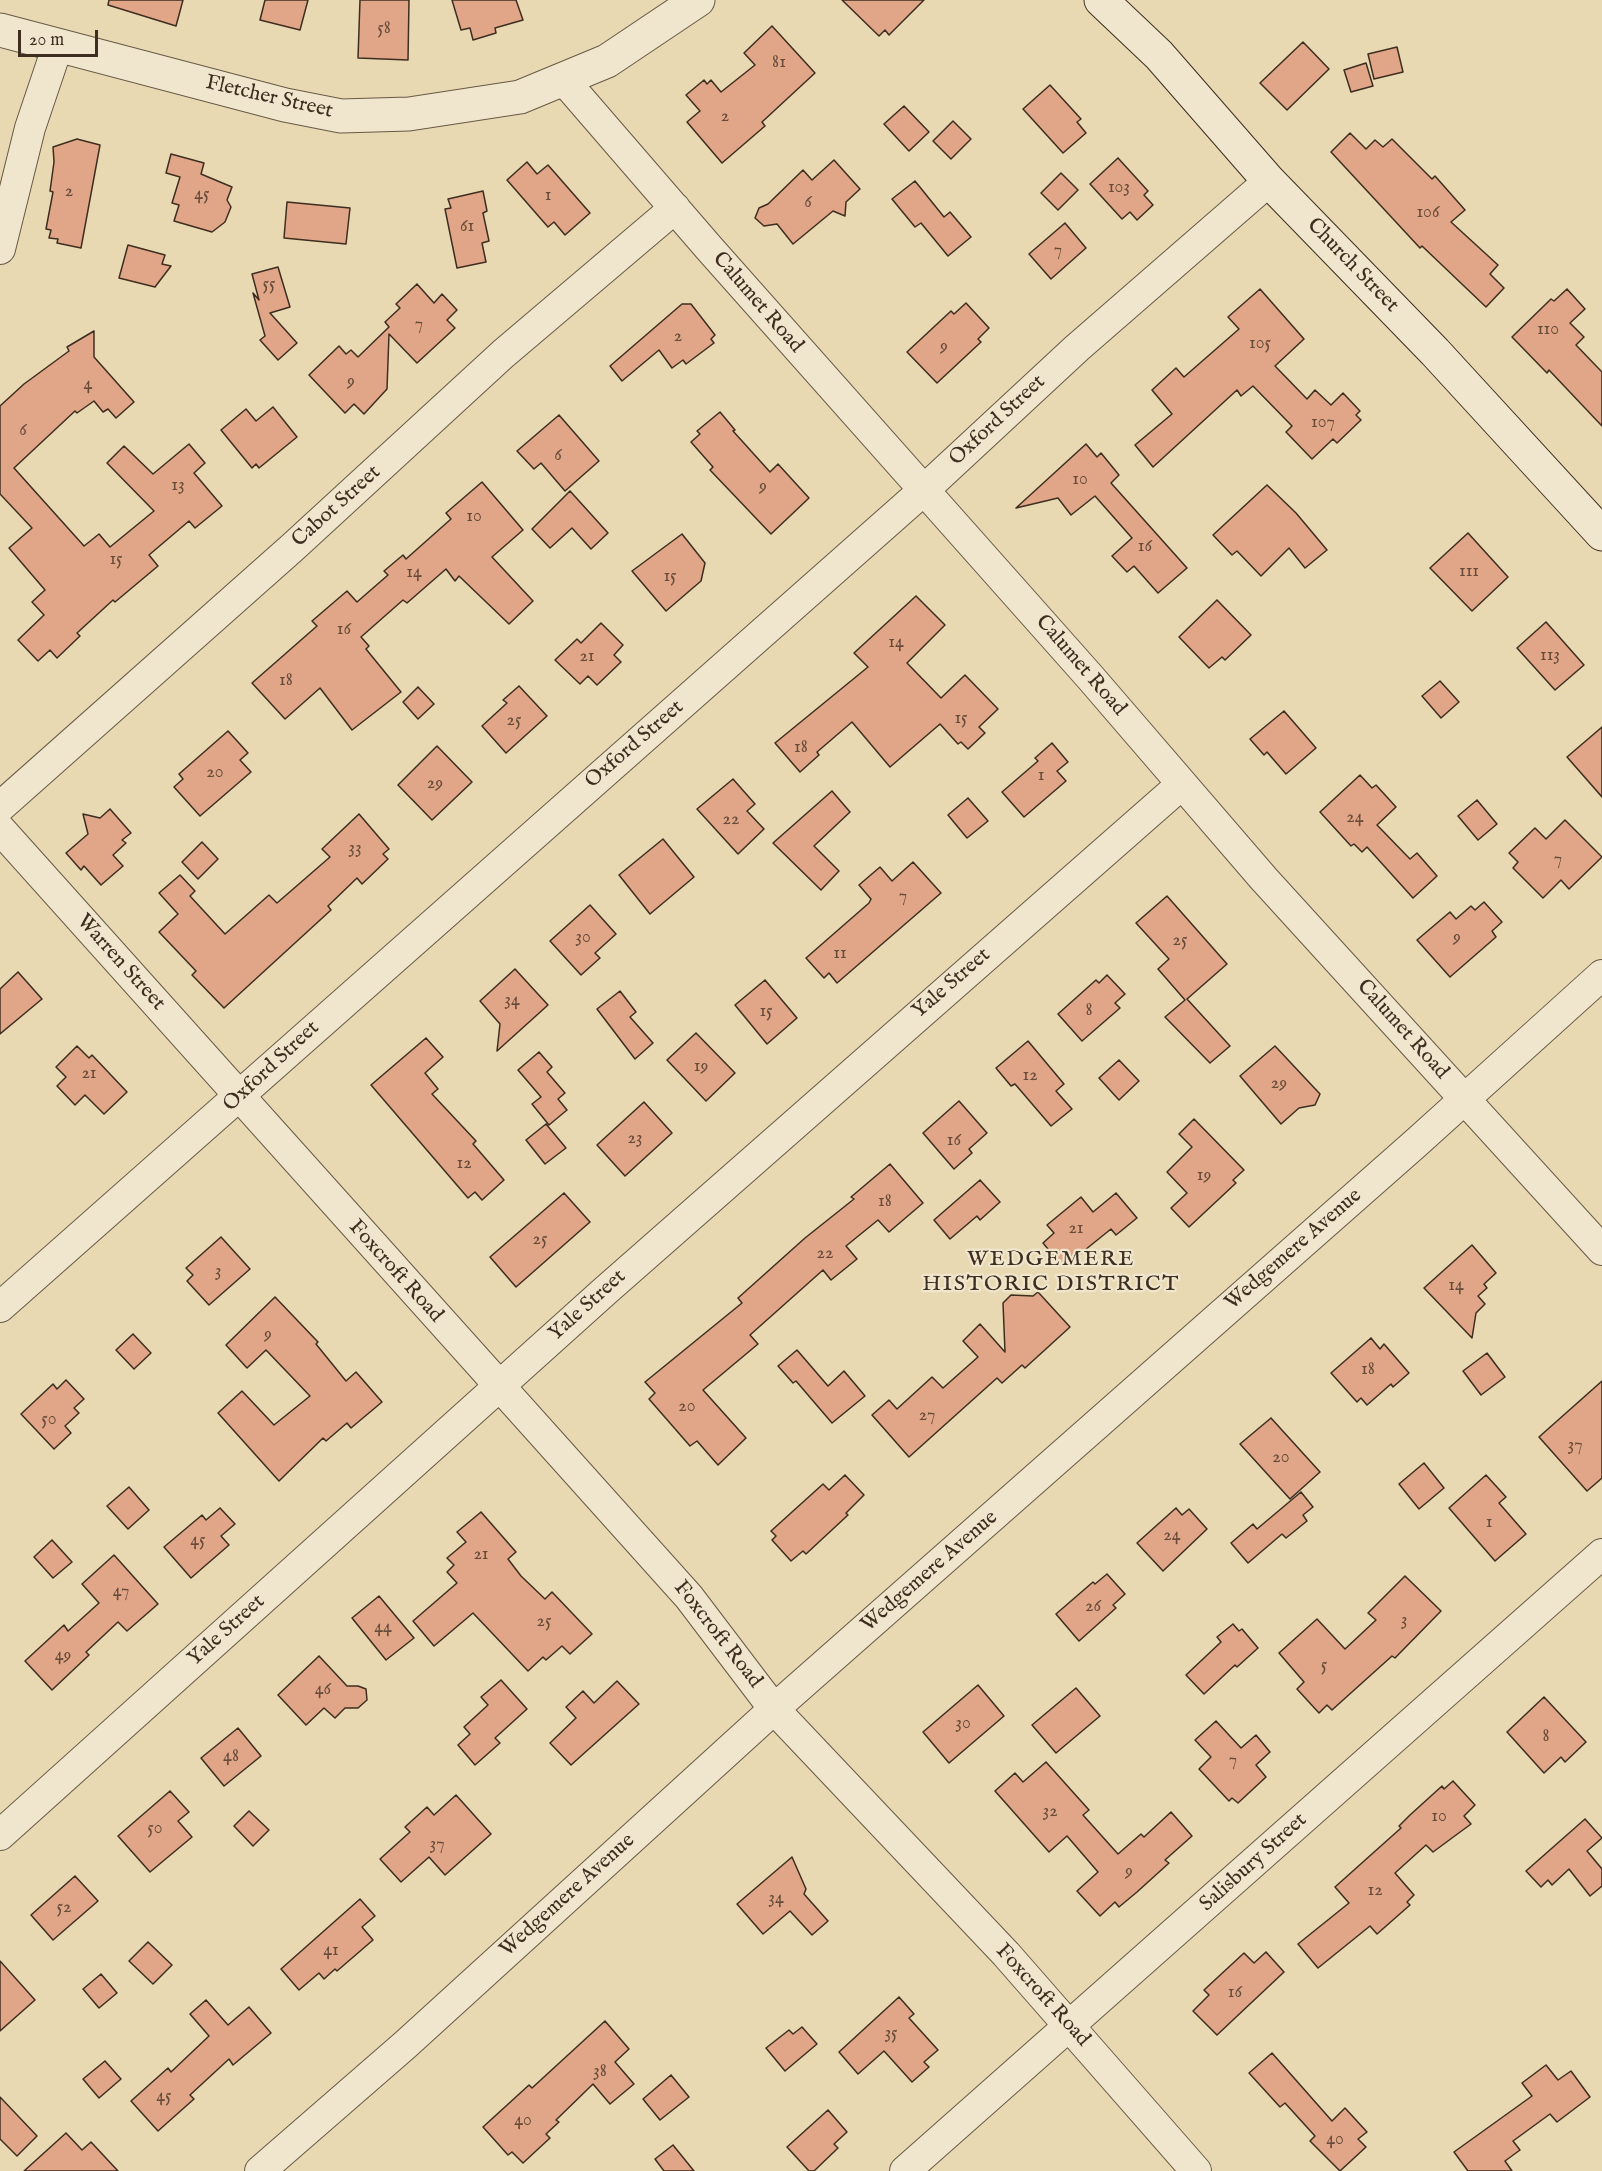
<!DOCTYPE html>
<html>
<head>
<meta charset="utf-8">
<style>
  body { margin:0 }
  #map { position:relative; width:1602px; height:2171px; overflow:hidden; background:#e8d9b3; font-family:"IM FELL English",serif }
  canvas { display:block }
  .scale { position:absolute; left:18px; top:30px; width:80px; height:27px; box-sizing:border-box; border:3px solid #3e2e20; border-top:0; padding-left:8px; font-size:18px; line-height:21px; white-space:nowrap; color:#3e2e20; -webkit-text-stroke:4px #f0e6ce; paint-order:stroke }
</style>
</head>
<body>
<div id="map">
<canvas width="1602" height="2171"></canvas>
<div class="scale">20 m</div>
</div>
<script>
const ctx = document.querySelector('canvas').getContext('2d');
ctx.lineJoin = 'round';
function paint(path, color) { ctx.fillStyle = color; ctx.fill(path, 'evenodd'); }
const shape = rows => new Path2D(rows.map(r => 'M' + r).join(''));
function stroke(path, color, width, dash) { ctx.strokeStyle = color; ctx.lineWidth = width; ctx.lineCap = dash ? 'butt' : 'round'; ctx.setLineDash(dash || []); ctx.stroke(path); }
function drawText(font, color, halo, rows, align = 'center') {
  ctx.font = font + ' "IM FELL English",serif'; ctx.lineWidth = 4.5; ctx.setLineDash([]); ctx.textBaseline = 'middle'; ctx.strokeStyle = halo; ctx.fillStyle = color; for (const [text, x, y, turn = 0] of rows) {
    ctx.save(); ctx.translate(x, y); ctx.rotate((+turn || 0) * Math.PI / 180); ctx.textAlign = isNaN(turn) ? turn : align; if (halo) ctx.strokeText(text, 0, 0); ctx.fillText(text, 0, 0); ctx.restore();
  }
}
const building = shape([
  [109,0,183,0,176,26,108,5,109,0],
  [265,0,308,0,300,30,260,20,265,0],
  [360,0,409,0,408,60,358,58,360,0],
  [452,0,516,0,523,20,495,28,496,33,473,40,470,28,461,30,452,0],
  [842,0,924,0,889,35,885,30,879,36,842,0],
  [772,26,815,73,762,122,765,126,722,163,687,122,700,111,686,95,704,80,707,84,711,80,721,92,755,65,744,53,772,26],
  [1303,42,1329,69,1287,110,1260,83,1303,42],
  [1397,47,1403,72,1374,79,1368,54,1397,47],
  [1366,63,1373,86,1351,92,1344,70,1366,63],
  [1050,85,1081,119,1077,122,1086,133,1063,153,1023,109,1050,85],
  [904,106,929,132,909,151,884,124,904,106],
  [953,121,971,139,951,159,933,141,953,121],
  [1350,133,1366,149,1375,140,1383,147,1392,139,1432,179,1435,176,1465,210,1451,222,1498,265,1490,274,1504,288,1486,307,1422,246,1420,248,1331,152,1350,133],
  [77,139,100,145,81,248,57,243,58,239,49,238,51,230,46,229,53,192,50,191,54,162,53,147,77,139],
  [171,154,204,163,201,174,232,187,227,200,231,207,225,222,212,232,174,221,179,205,172,203,180,177,166,173,171,154],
  [1118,158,1148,191,1144,195,1153,205,1137,220,1130,212,1122,219,1090,184,1118,158],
  [834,160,860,189,846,202,845,216,833,211,793,244,777,224,764,226,755,218,759,208,768,204,803,170,812,180,834,160],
  [527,162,537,174,548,165,590,213,565,235,554,222,548,227,507,180,527,162],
  [1061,173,1078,190,1058,210,1041,193,1061,173],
  [915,181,944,217,950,212,971,237,948,256,921,223,915,227,892,199,915,181],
  [483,191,487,211,483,213,489,241,482,243,486,262,457,268,445,209,451,208,448,199,483,191],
  [287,202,350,208,346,244,284,238,287,202],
  [1065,223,1086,248,1051,279,1029,254,1065,223],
  [128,245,165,255,162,264,171,266,155,287,119,278,128,245],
  [278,267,290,307,270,313,297,343,278,360,260,340,265,336,253,293,259,300,252,274,278,267],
  [417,284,434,303,442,294,457,310,447,320,455,328,417,363,389,334,387,389,364,414,354,404,345,413,309,375,339,346,346,354,351,350,358,357,389,327,385,322,400,308,396,304,417,284],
  [1260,289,1304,339,1275,366,1307,399,1315,390,1331,405,1343,393,1360,411,1356,415,1361,420,1337,443,1333,439,1312,459,1286,432,1292,426,1253,386,1241,396,1237,390,1153,467,1135,445,1172,414,1152,390,1176,368,1184,377,1239,329,1228,317,1260,289],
  [1567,289,1585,309,1570,323,1584,337,1576,345,1602,372,1602,426,1549,370,1547,373,1512,337,1551,299,1554,301,1567,289],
  [966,303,989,328,978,339,981,342,937,383,907,352,951,311,954,314,966,303],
  [682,304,691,304,715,335,711,339,714,343,686,364,683,360,672,368,659,350,622,381,610,366,682,304],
  [94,331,94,357,134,402,116,418,108,409,103,412,94,401,77,413,75,411,14,468,84,546,99,534,110,547,154,511,107,463,124,446,153,474,189,444,205,463,194,473,222,506,195,528,189,521,149,555,158,566,115,602,113,600,77,633,80,636,57,658,50,650,38,661,18,640,44,615,32,602,45,590,9,548,32,528,0,494,0,406,24,384,69,351,67,347,94,331],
  [273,407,297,437,259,468,256,464,252,468,221,430,246,409,256,421,273,407],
  [720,412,735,430,733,431,770,472,778,464,809,498,771,534,710,470,713,467,691,442,700,434,697,431,720,412],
  [559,415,599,461,565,491,541,463,534,469,517,451,559,415],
  [1086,444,1097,457,1101,453,1119,475,1111,483,1187,568,1158,593,1134,566,1127,572,1112,556,1132,538,1095,496,1071,515,1058,498,1016,508,1086,444],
  [482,482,523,530,492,557,533,601,509,624,459,576,455,581,446,569,407,603,403,600,361,637,369,646,366,649,401,692,352,730,320,688,285,719,252,683,317,626,312,621,347,591,357,602,388,575,384,571,403,555,406,559,451,519,446,513,482,482],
  [1267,485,1296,513,1327,550,1305,568,1289,548,1261,576,1237,551,1232,555,1213,535,1267,485],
  [570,491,608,533,591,549,572,528,550,548,532,529,570,491],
  [1468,533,1508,577,1472,611,1430,568,1468,533],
  [682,534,705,563,701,581,666,611,632,571,682,534],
  [916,596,945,625,907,663,941,698,965,675,998,709,979,727,985,733,968,749,961,742,958,744,940,724,890,767,852,722,817,752,819,755,800,772,775,743,868,667,854,653,916,596],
  [1217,600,1251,635,1225,660,1222,657,1209,668,1179,637,1217,600],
  [1546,622,1584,665,1555,690,1517,648,1546,622],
  [601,623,623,645,614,655,621,662,597,685,588,676,580,684,555,660,577,639,581,643,601,623],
  [1440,681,1459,702,1441,718,1422,696,1440,681],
  [519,686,547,716,506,753,482,726,507,703,503,700,519,686],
  [418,687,434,704,418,719,403,702,418,687],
  [1284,711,1316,748,1286,774,1267,752,1264,755,1250,739,1284,711],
  [1602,727,1602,797,1567,757,1602,727],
  [228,731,248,753,240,760,251,772,200,816,174,787,183,779,179,774,228,731],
  [1052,743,1068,762,1057,771,1066,781,1024,817,1002,792,1038,761,1035,758,1052,743],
  [437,746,472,782,432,820,398,785,437,746],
  [1360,775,1372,788,1376,785,1396,807,1377,825,1410,859,1417,853,1437,876,1413,898,1367,847,1362,852,1354,844,1351,846,1320,812,1360,775],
  [733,779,755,804,747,811,764,829,738,854,697,809,733,779],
  [832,791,850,812,814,846,839,871,821,890,773,843,832,791],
  [968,798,988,821,967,838,948,815,968,798],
  [1477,800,1497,824,1478,840,1458,816,1477,800],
  [110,809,131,833,122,840,126,843,113,855,123,866,101,885,84,866,81,870,66,853,88,834,83,814,100,818,110,809],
  [359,814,389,849,383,854,388,859,362,884,357,878,328,906,331,910,224,1008,192,975,196,971,159,932,178,914,159,893,180,875,195,891,190,896,225,934,269,895,277,903,330,857,322,849,359,814],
  [1565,820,1602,857,1569,889,1561,880,1543,898,1513,868,1518,862,1509,853,1535,828,1546,839,1565,820],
  [663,839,694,877,650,914,619,875,663,839],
  [202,842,218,859,198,879,182,862,202,842],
  [913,862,941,893,837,983,829,973,824,978,806,958,869,903,871,899,859,885,880,867,892,881,913,862],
  [1167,896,1227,964,1187,999,1230,1046,1210,1063,1165,1017,1185,1000,1158,969,1169,959,1136,923,1167,896],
  [1484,902,1502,922,1492,931,1496,937,1450,977,1417,940,1450,912,1456,919,1471,906,1475,910,1484,902],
  [590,905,616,934,595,953,600,958,581,975,550,941,590,905],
  [515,969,548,1005,497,1051,500,1024,480,1001,515,969],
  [18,972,42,999,0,1034,0,989,18,972],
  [1107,975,1125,994,1115,1003,1120,1008,1082,1041,1058,1014,1096,980,1099,983,1107,975],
  [765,980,797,1018,767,1044,735,1005,765,980],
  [620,991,636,1012,630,1017,653,1043,635,1059,597,1009,620,991],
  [696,1033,735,1073,706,1101,667,1060,696,1033],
  [426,1038,443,1057,425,1073,438,1089,432,1094,476,1141,473,1144,504,1180,482,1200,475,1192,468,1198,371,1085,426,1038],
  [1028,1041,1064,1084,1056,1091,1072,1109,1051,1126,1015,1084,1011,1086,996,1068,1028,1041],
  [77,1046,89,1058,92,1055,127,1092,104,1114,85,1095,75,1105,57,1086,66,1077,56,1067,77,1046],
  [1275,1046,1320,1094,1315,1105,1299,1108,1281,1124,1240,1076,1275,1046],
  [539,1052,552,1067,547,1072,565,1093,558,1099,567,1110,549,1125,532,1104,541,1097,518,1070,539,1052],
  [1119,1060,1139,1081,1119,1100,1099,1078,1119,1060],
  [959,1101,987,1133,969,1149,972,1153,954,1169,923,1133,959,1101],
  [644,1102,672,1133,625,1176,597,1145,644,1102],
  [1194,1119,1244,1170,1233,1180,1236,1183,1189,1227,1171,1208,1187,1193,1167,1172,1192,1147,1179,1134,1194,1119],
  [546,1124,566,1148,545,1164,526,1140,546,1124],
  [890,1164,923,1203,889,1232,878,1220,846,1246,857,1259,831,1280,823,1270,750,1335,758,1344,703,1390,746,1438,718,1465,697,1441,690,1446,649,1399,655,1393,645,1382,742,1303,738,1298,805,1238,854,1199,851,1197,890,1164],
  [980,1180,1000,1202,980,1220,977,1216,950,1239,934,1220,980,1180],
  [564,1193,590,1222,516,1287,490,1257,564,1193],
  [1116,1193,1137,1218,1116,1235,1111,1229,1080,1254,1078,1251,1061,1265,1043,1243,1054,1233,1047,1225,1081,1197,1093,1212,1116,1193],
  [221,1237,250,1269,209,1305,187,1281,193,1275,186,1268,221,1237],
  [1472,1245,1496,1273,1484,1284,1487,1288,1478,1296,1485,1304,1476,1313,1472,1338,1424,1288,1472,1245],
  [1038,1292,1070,1327,1025,1368,1022,1365,1002,1383,997,1378,909,1457,872,1415,889,1400,897,1409,932,1377,943,1388,978,1357,963,1341,980,1324,1005,1352,1003,1303,1011,1295,1033,1296,1038,1292],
  [275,1297,318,1342,316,1344,346,1381,356,1372,382,1402,351,1428,347,1423,326,1441,323,1438,279,1481,218,1413,242,1391,274,1425,310,1396,266,1350,247,1368,226,1345,275,1297],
  [133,1334,151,1353,134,1369,116,1350,133,1334],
  [1371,1338,1380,1349,1384,1344,1409,1373,1393,1387,1391,1384,1367,1405,1361,1398,1357,1402,1331,1373,1371,1338],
  [797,1350,828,1386,844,1371,865,1396,832,1423,796,1381,793,1383,778,1366,797,1350],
  [1487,1353,1505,1377,1481,1395,1463,1371,1487,1353],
  [66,1380,84,1399,74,1408,79,1413,65,1426,71,1433,54,1449,21,1414,53,1384,57,1389,66,1380],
  [1602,1381,1602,1478,1587,1491,1539,1437,1602,1381],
  [1271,1418,1320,1472,1290,1499,1240,1444,1271,1418],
  [1424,1463,1444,1488,1419,1509,1399,1484,1424,1463],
  [845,1475,864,1495,846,1513,848,1515,806,1554,803,1551,791,1561,772,1540,776,1536,771,1531,823,1484,829,1490,845,1475],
  [1486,1475,1506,1497,1499,1503,1526,1534,1495,1561,1449,1508,1486,1475],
  [129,1487,149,1510,128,1529,107,1506,129,1487],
  [1301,1492,1313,1507,1303,1515,1307,1521,1286,1538,1282,1534,1248,1563,1231,1543,1253,1524,1257,1529,1301,1492],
  [220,1508,235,1524,221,1536,229,1545,191,1578,164,1547,202,1515,206,1520,220,1508],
  [1176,1508,1182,1515,1189,1509,1207,1529,1163,1571,1137,1543,1176,1508],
  [481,1512,516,1552,508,1559,521,1576,545,1599,552,1592,592,1634,570,1654,562,1646,546,1660,543,1657,528,1671,473,1613,434,1646,413,1621,457,1583,447,1572,454,1565,447,1558,466,1542,457,1532,481,1512],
  [52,1540,72,1562,53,1578,34,1557,52,1540],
  [114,1555,158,1604,127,1631,118,1622,86,1652,89,1655,52,1690,25,1661,64,1625,68,1631,99,1603,82,1584,114,1555],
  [1107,1574,1125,1594,1113,1605,1116,1608,1079,1641,1056,1614,1093,1582,1095,1584,1107,1574],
  [1405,1576,1441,1611,1395,1658,1392,1656,1332,1710,1327,1705,1319,1713,1297,1689,1304,1682,1279,1653,1317,1619,1345,1649,1376,1620,1368,1613,1405,1576],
  [379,1596,414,1638,386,1660,352,1618,379,1596],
  [1233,1624,1239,1631,1242,1629,1258,1648,1237,1667,1235,1665,1204,1694,1186,1675,1221,1642,1217,1637,1233,1624],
  [319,1656,347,1686,358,1686,366,1689,367,1700,358,1708,345,1708,335,1718,324,1708,306,1725,278,1695,319,1656],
  [501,1680,527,1709,495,1738,500,1743,475,1765,458,1745,470,1734,464,1727,488,1705,481,1697,501,1680],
  [617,1681,639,1704,571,1765,550,1743,576,1718,566,1707,583,1691,594,1703,617,1681],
  [978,1685,1004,1716,949,1763,923,1732,978,1685],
  [1076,1688,1100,1716,1056,1753,1032,1725,1076,1688],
  [1544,1697,1586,1742,1565,1762,1561,1757,1544,1773,1507,1732,1544,1697],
  [1216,1721,1241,1748,1256,1735,1270,1752,1256,1765,1266,1777,1238,1803,1232,1798,1229,1801,1199,1769,1211,1757,1195,1740,1216,1721],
  [238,1728,261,1756,224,1786,201,1758,238,1728],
  [1046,1762,1089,1810,1083,1815,1118,1854,1141,1834,1144,1837,1171,1812,1192,1836,1165,1860,1169,1863,1137,1892,1119,1907,1115,1902,1100,1916,1077,1891,1098,1872,1067,1836,1049,1852,995,1791,1015,1773,1023,1782,1046,1762],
  [1453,1781,1475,1805,1464,1816,1471,1824,1433,1852,1426,1845,1395,1873,1414,1895,1407,1902,1410,1905,1377,1934,1370,1926,1318,1968,1298,1944,1349,1903,1335,1887,1401,1828,1399,1826,1410,1815,1442,1786,1444,1789,1453,1781],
  [170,1791,189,1812,178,1821,192,1837,150,1872,118,1836,170,1791],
  [456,1795,491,1834,445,1875,429,1857,401,1882,380,1859,410,1832,405,1827,427,1807,434,1815,456,1795],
  [249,1811,269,1830,253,1846,234,1826,249,1811],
  [1585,1819,1602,1838,1587,1851,1602,1869,1602,1886,1590,1896,1569,1869,1552,1885,1548,1880,1541,1887,1526,1871,1585,1819],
  [792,1857,806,1889,804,1894,828,1921,812,1935,790,1911,763,1934,737,1904,792,1857],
  [75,1876,98,1901,53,1940,31,1915,75,1876],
  [360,1899,375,1916,362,1927,373,1940,337,1971,335,1969,324,1979,319,1973,299,1990,281,1969,360,1899],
  [148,1942,172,1965,153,1984,129,1961,148,1942],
  [1266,1952,1284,1972,1217,2035,1193,2011,1209,1995,1204,1990,1244,1953,1254,1963,1266,1952],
  [0,1961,35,2000,0,2031,0,1961],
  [101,1974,117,1993,99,2008,83,1989,101,1974],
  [899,1997,914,2014,909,2018,938,2050,924,2062,929,2067,912,2082,884,2051,858,2074,839,2052,899,1997],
  [206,2000,228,2025,249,2007,271,2033,233,2065,229,2059,190,2095,194,2099,158,2131,131,2101,168,2068,171,2072,209,2036,190,2014,206,2000],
  [605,2021,629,2049,615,2062,634,2084,610,2104,593,2084,556,2120,559,2122,546,2134,550,2138,523,2163,512,2152,508,2155,483,2127,529,2085,532,2088,605,2021],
  [802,2027,817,2044,785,2071,766,2048,789,2030,793,2034,802,2027],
  [1272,2053,1332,2121,1345,2108,1367,2132,1358,2139,1366,2147,1340,2171,1310,2141,1315,2136,1285,2103,1280,2107,1249,2073,1272,2053],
  [105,2061,121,2079,99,2098,83,2079,105,2061],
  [1546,2065,1558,2080,1571,2071,1590,2097,1557,2122,1550,2114,1513,2141,1520,2150,1505,2161,1512,2171,1468,2171,1454,2152,1532,2096,1522,2083,1546,2065],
  [671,2075,689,2097,660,2120,643,2099,671,2075],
  [0,2097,37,2136,17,2156,0,2139,0,2097],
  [828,2110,847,2132,834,2144,838,2148,814,2171,809,2171,787,2147,828,2110],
  [66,2133,82,2150,91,2142,118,2171,24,2171,66,2133],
  [673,2145,694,2171,664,2171,655,2159,673,2145]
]);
const minor = shape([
  [563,79,709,248,1090,677,1264,879,1602,1250],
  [0,249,30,128,58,45],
  [0,807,293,547,503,354,675,208],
  [0,829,689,1597,774,1709,1006,1954,1196,2171],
  [0,1307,924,490,1077,348,1269,181],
  [0,1835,605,1291,1182,784],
  [260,2171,405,2045,774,1709,1416,1143,1602,975],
  [905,2171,1602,1554]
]);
const tertiary = shape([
  [0,30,285,105,341,116,409,114,520,97,607,61,698,0]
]);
const secondary = shape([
  [1101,0,1159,55,1269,181,1435,352,1602,534]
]);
const numberNames = [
  ["58",384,29],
  ["81",779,63],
  ["2",725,117],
  ["103",1119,188],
  ["2",69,192],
  ["45",202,195],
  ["1",548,196],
  ["6",808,203],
  ["106",1428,213],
  ["61",467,227],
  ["7",1058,251],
  ["55",269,285],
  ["7",419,325],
  ["110",1548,330],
  ["2",678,337],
  ["105",1260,344],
  ["9",944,347],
  ["9",351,382],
  ["4",88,385],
  ["107",1323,423],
  ["6",23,431],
  ["6",558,456],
  ["10",1080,480],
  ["13",178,486],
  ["9",763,487],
  ["10",474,517],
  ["16",1145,547],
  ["15",116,560],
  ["111",1469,572],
  ["14",414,573],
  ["15",670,577],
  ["16",344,630],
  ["14",896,643],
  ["113",1550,656],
  ["21",587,657],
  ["18",286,681],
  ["15",961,719],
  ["25",514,721],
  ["18",801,748],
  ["20",215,773],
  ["1",1041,776],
  ["29",435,784],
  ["24",1355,818],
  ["22",731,820],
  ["33",355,849],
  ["7",1558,860],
  ["7",903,897],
  ["30",583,938],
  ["9",1457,938],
  ["25",1180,941],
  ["11",840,954],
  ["34",512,1001],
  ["8",1089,1011],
  ["15",766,1012],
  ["19",701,1067],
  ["21",89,1074],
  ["12",1030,1076],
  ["29",1279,1084],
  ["23",635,1139],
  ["16",954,1141],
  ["12",464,1164],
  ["19",1204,1176],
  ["18",885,1202],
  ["21",1076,1229],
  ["25",540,1240],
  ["22",825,1254],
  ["3",218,1272],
  ["14",1456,1286],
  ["9",268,1335],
  ["18",1368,1370],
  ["20",687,1407],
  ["27",927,1416],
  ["50",49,1420],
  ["37",1575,1446],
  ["20",1281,1458],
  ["1",1489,1523],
  ["24",1172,1536],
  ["45",198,1541],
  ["21",481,1555],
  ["47",121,1592],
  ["26",1093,1607],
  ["3",1404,1621],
  ["25",544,1622],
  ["44",383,1628],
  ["49",63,1656],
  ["5",1324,1666],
  ["46",323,1690],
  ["30",963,1724],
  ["8",1546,1737],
  ["48",231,1757],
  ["7",1233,1761],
  ["32",1050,1812],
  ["10",1439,1817],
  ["50",155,1829],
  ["37",437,1845],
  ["9",1129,1872],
  ["12",1375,1891],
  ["34",776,1899],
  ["52",64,1908],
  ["41",331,1951],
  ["16",1235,1993],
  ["35",891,2034],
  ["38",600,2072],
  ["45",164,2097],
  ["40",523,2121],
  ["40",1335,2140]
];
const streetNames = [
  ["Fletcher Street",269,98,13],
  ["Church Street",1352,266,46],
  ["Calumet Road",757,303,49],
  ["Oxford Street",998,421,-43],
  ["Cabot Street",337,507,-42],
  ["Calumet Road",1080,666,49],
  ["Oxford Street",635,745,-41],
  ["Warren Street",120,963,48],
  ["Yale Street",952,984,-41],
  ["Calumet Road",1402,1030,48],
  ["Oxford Street",272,1067,-43],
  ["Wedgemere Avenue",1294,1250,-41],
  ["Foxcroft Road",395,1272,48],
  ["Yale Street",588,1306,-42],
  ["Wedgemere Avenue",930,1572,-41],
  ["Yale Street",227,1631,-42],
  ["Foxcroft Road",717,1635,52],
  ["Salisbury Street",1254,1863,-42],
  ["Wedgemere Avenue",568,1896,-42],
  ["Foxcroft Road",1042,1996,48]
];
const neighbourhoodNames = [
  ["WEDGEMERE",1051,1260],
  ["HISTORIC DISTRICT",1051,1285]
];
paint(building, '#e1a587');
stroke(building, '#3e2e20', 1.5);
stroke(minor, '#685945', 32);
stroke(tertiary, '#685945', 35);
stroke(secondary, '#3e2e20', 35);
stroke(minor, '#f0e6ce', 30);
stroke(tertiary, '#f0e6ce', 33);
stroke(secondary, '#f0e6ce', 33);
drawText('18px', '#674c3a', null, numberNames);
drawText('21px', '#3e2e20', '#f0e6ce', streetNames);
ctx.letterSpacing = '1.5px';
drawText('22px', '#3e2e20', '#f0e6ce', neighbourhoodNames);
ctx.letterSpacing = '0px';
</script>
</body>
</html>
